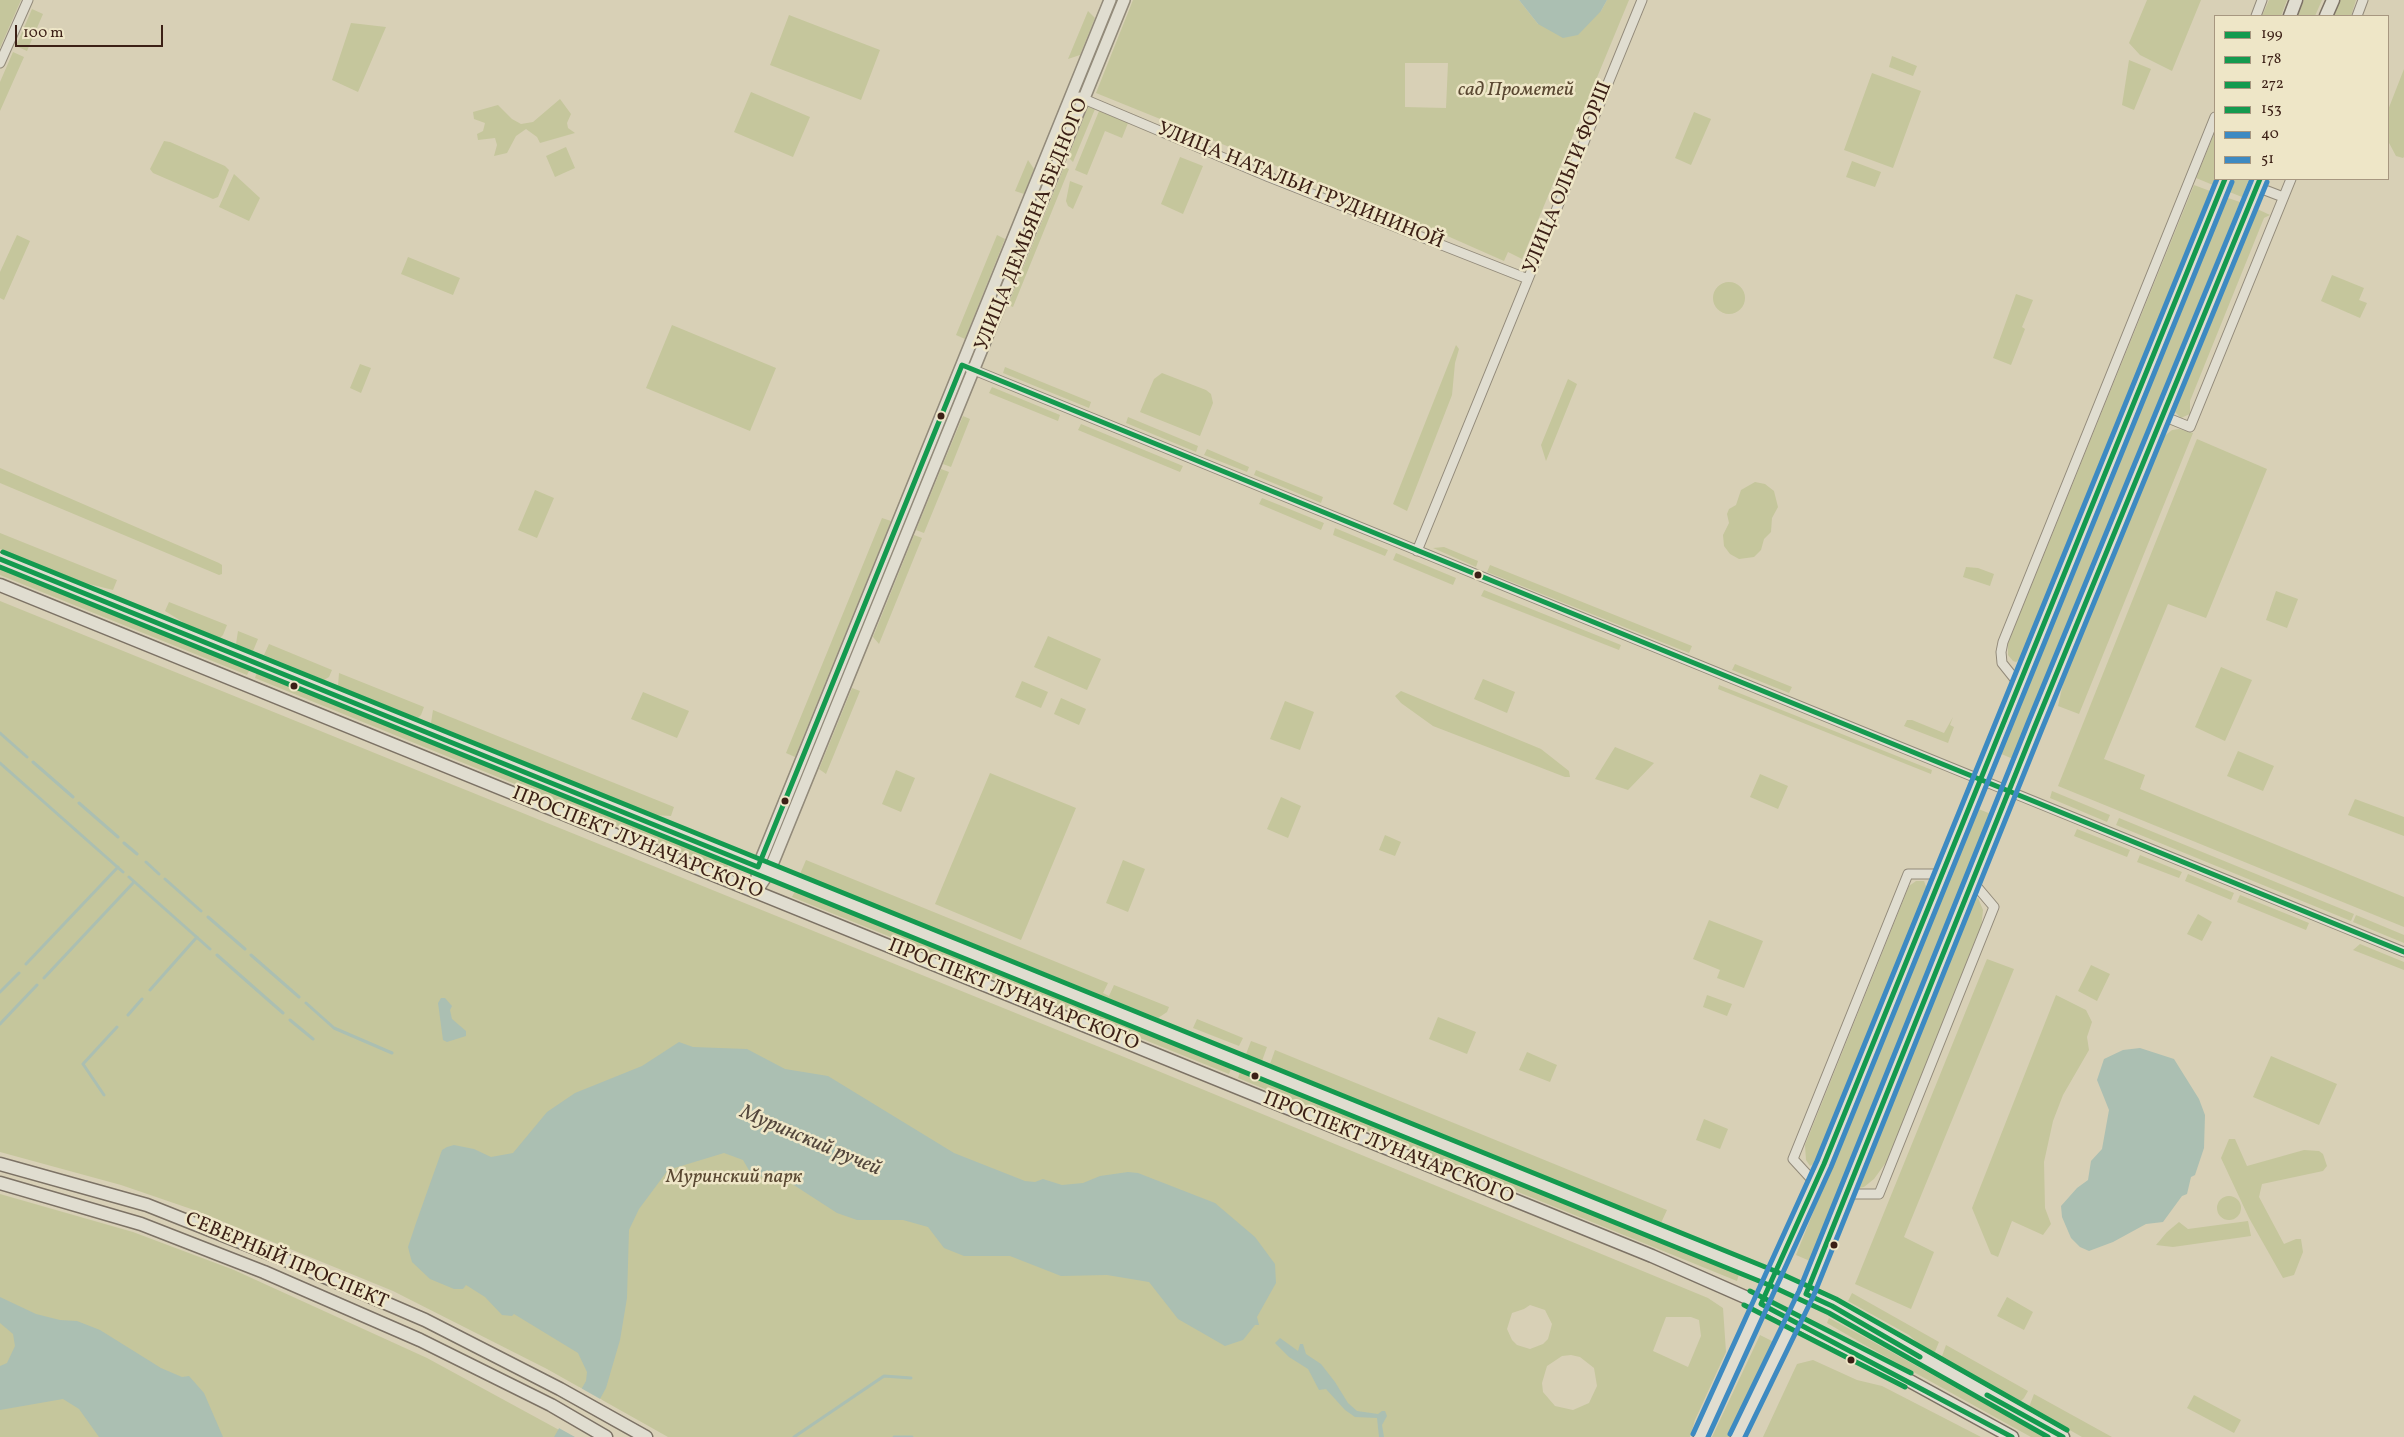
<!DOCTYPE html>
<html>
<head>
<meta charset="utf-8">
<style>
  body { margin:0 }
  #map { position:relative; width:2404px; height:1437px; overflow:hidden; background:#d8d0b6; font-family:Vollkorn,serif }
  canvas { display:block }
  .legend { position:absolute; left:2214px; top:15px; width:175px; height:165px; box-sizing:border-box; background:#eee6c7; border:1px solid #a79780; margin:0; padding:6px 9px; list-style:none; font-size:15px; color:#3c2016 }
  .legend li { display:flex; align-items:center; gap:10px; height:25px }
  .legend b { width:25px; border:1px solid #a79780 }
  .scale { position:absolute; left:15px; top:25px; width:148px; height:22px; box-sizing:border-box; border:2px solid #3c2016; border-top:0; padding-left:6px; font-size:15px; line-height:18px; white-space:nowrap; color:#3c2016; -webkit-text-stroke:4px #eee6c7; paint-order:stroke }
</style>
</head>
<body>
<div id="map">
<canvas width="2404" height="1437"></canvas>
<ul class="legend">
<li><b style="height:6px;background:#149a4f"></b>199</li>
<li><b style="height:6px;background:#149a4f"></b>178</li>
<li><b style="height:6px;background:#149a4f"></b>272</li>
<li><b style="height:6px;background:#149a4f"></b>153</li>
<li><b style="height:6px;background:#3d8ac2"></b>40</li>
<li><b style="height:6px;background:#3d8ac2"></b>51</li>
</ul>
<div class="scale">100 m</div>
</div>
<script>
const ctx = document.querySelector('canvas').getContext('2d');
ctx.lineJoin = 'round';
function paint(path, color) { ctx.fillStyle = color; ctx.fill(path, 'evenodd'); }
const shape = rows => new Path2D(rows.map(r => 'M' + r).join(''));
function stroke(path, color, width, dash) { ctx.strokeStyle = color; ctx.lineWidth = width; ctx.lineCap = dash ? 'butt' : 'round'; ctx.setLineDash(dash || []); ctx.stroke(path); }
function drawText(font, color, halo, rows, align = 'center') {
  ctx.font = font + ' Vollkorn,serif'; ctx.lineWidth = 5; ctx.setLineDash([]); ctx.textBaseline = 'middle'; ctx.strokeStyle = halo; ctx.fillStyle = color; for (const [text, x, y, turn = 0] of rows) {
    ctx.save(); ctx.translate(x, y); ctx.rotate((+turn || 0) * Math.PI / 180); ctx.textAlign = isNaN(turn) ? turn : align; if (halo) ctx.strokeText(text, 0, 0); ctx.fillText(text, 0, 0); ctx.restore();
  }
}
const green = shape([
  [0,0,21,0,0,48],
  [1133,0,1519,0,1538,24,1601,11,1607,0,1629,0,1522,259,1508,252,1504,261,1427,227,1096,93],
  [1405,63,1448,63,1446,108,1405,107],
  [2147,0,2201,0,2172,71,2140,55,2129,43],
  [2269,0,2287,0,2281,16,2262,16],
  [2304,0,2322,0,2315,16,2298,16],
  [2339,0,2356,0,2351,16,2333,16],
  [32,9,43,14,27,51,16,46],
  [1088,11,1095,18,1080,55,1068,59],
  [789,15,880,50,861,100,770,65],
  [351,23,386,27,358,92,332,80],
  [13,52,24,57,0,111,0,82],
  [1892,56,1917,66,1913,76,1889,67],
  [2129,60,2151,69,2134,110,2122,105],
  [2404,69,2404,157,2403,158,2396,156,2388,141,2388,110],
  [1872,73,1921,91,1893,168,1844,150],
  [751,92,810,117,793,157,734,132],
  [560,99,571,114,567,123,568,128,575,133,540,143,537,137,526,129,516,136,507,153,494,156,497,145,495,138,478,140,477,134,483,131,485,123,474,119,473,112,498,105,512,119,521,124,533,122],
  [1088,107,1095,109,1073,162,1068,157],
  [1099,111,1128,123,1122,138,1105,131,1087,175,1075,170],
  [1694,112,1711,119,1691,165,1675,158],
  [2215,132,2215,178,2213,185,2196,178],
  [164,141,170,142,225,166,229,170,218,197,213,199,153,173,150,169],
  [566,147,575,168,555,177,546,156],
  [1180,157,1203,166,1183,214,1161,204],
  [1028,160,1034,169,1024,194,1015,191],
  [1852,161,1881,172,1875,187,1846,177],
  [1064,167,1069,169,1013,307,1008,305],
  [234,174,260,198,249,221,219,207],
  [2232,179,2249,179,2242,197,2227,191],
  [1070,181,1083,186,1073,209,1068,206,1066,201],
  [2194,185,2210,191,2020,659,2016,662,2013,661,2008,655,2008,643],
  [2225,197,2240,202,2013,759,1999,753],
  [2255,208,2270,215,2264,218,2190,401,2190,414,2181,418,2174,411,2175,403],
  [17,235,30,241,4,300,0,298,0,272],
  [997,235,1005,239,965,339,956,335],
  [408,257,460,278,453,295,401,274],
  [2332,275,2364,288,2359,300,2367,303,2360,318,2321,301],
  '1713 298a16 16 0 1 1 32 0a16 16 0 1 1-32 0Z',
  [2016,294,2033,300,2022,327,2025,329,2011,365,1993,358],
  [672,325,776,368,750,431,646,388],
  [1456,345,1459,349,1455,363,1452,395,1407,511,1393,504],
  [360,364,371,368,361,393,350,388],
  [1005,367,1091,402,1089,408,1003,373],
  [1162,373,1206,390,1211,394,1213,403,1200,436,1140,412,1154,379],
  [1568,379,1577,384,1546,461,1541,445],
  [992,387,1060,415,1058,421,989,393],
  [963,416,970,419,951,467,943,464],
  [1128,417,1198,446,1196,452,1126,423],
  [1081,424,1183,466,1180,472,1078,430],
  [2179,429,2193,433,2079,714,2058,706,2064,679,2162,438,2172,430],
  [2197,439,2267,469,2206,618,2168,604,2104,759,2145,775,2140,789,2404,897,2404,927,2058,786],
  [1207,449,1249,467,1247,472,1204,455],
  [0,468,219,563,222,565,222,574,219,575,0,483],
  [941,469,949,472,924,533,916,530],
  [1256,470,1323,497,1321,503,1254,475],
  [1755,482,1765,484,1774,491,1778,507,1772,518,1771,532,1764,539,1761,550,1754,557,1739,559,1730,554,1724,546,1723,535,1729,523,1727,514,1729,509,1736,505,1741,490],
  [535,490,554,498,537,538,518,530],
  [1262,498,1324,523,1321,530,1259,504],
  [882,518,891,521,795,757,786,753],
  [1335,528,1388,550,1385,556,1333,535],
  [0,533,117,580,113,590,85,583,0,549],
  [914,535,922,538,879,644,873,637],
  [1444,547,1478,561,1476,567,1433,548],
  [1396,553,1456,578,1453,585,1393,560],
  [1490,565,1692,646,1689,653,1487,572],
  [1966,567,1978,568,1994,574,1990,586,1963,577],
  [0,568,250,669,247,675,0,575],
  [1484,590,1621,645,1619,650,1481,596],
  [2276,591,2298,599,2287,628,2266,620],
  [0,601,1129,1059,1708,1298,1723,1308,1726,1352,1695,1420,1690,1437,668,1437,547,1369,393,1291,197,1211,121,1185,0,1152],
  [1530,1305,1545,1310,1552,1324,1548,1339,1543,1344,1530,1349,1517,1345,1512,1340,1507,1329,1512,1313,1524,1309],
  [1666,1317,1691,1317,1699,1320,1701,1336,1688,1367,1653,1351],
  [1571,1355,1580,1357,1594,1368,1597,1386,1589,1403,1573,1410,1555,1406,1543,1392,1542,1383,1547,1366,1562,1356],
  [169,602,227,625,223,635,220,638,186,624,165,611],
  [238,631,258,639,253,651,236,644],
  [1048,636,1101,659,1087,690,1034,667],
  [269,644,332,670,329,677,324,680,264,655],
  [1735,664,1792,687,1789,693,1732,670],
  [2221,667,2252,680,2225,741,2195,727],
  [257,672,729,864,726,870,255,678],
  [339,673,424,707,421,715,418,718,338,686],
  [1483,679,1515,692,1507,713,1474,699],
  [1022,681,1048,692,1041,708,1015,697],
  [1719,685,1932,770,1931,774,1718,689],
  [852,688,860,691,826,774,819,769],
  [1401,691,1541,749,1569,771,1570,777,1565,777,1433,726,1401,703,1395,696],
  [643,692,689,711,677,738,631,719],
  [1061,698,1086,709,1079,725,1054,714],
  [1285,701,1314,712,1300,750,1270,739],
  [433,710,674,807,671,816,654,815,431,723],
  [1953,717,1950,725,1954,727,1948,743,1904,726,1907,720,1912,720,1944,733],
  [1615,747,1654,763,1628,790,1595,779],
  [2238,751,2274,766,2263,791,2227,776],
  [896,770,915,778,901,812,882,804],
  [990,773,1076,808,1021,940,935,904],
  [1760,774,1788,786,1778,809,1750,797],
  [2052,791,2110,815,2107,822,2050,798],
  [1281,797,1301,806,1288,838,1267,829],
  [2355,799,2404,817,2404,836,2348,815],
  [1976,808,1991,814,1810,1261,1796,1255],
  [2119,818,2354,914,2351,921,2116,825],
  [2077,829,2130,850,2127,857,2074,836],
  [1385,835,1401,842,1395,856,1379,850],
  [2140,855,2182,872,2179,878,2137,862],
  [806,860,1108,983,1103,993,1109,996,1114,985,1169,1007,1167,1012,1158,1018,800,874],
  [1123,860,1145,869,1128,912,1106,903],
  [2188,874,2234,893,2231,900,2185,881],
  [1916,881,1924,881,1927,889,1815,1163,1810,1166,1806,1160,1805,1145,1909,886],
  [795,891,1231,1069,1229,1074,792,897],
  [2240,895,2309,923,2306,930,2237,902],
  [1978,898,1983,910,1981,929,1887,1161,1874,1179,1864,1187,1859,1188,1859,1184,1974,899],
  [2198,914,2212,922,2202,941,2187,934],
  [2356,915,2404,935,2404,943,2353,922],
  [1709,920,1763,941,1744,988,1717,978,1720,970,1693,959],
  [2360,944,2404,962,2404,970,2353,950],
  [1987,959,2014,969,1904,1237,1934,1252,1911,1309,1855,1284],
  [2091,965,2110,974,2097,1001,2078,991],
  [1707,995,1732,1004,1727,1016,1703,1007],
  [2056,995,2086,1010,2092,1022,2087,1037,2089,1050,2063,1095,2053,1121,2044,1162,2045,1208,2051,1224,2043,1235,2012,1221,1998,1257,1991,1254,1972,1208],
  [1438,1017,1476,1032,1467,1054,1429,1039],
  [1197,1019,1243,1038,1239,1046,1193,1028],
  [1251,1041,1267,1047,1262,1061,1246,1054],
  [1275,1050,1667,1210,1661,1223,1270,1064],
  [1527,1052,1557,1065,1550,1082,1519,1070],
  [2271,1056,2337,1084,2319,1125,2253,1097],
  [1240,1072,1739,1274,1737,1281,1238,1078],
  [1704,1119,1728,1129,1720,1149,1696,1140],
  [2229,1139,2235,1139,2247,1166,2304,1150,2319,1151,2323,1154,2327,1166,2323,1171,2262,1184,2259,1197,2284,1244,2296,1239,2301,1239,2303,1252,2294,1275,2283,1278,2249,1218,2221,1158],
  [0,1194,133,1232,234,1270,427,1358,572,1437,0,1437],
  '2217 1208a12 12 0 1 1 24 0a12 12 0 1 1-24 0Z',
  [2248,1221,2251,1236,2173,1247,2156,1245,2167,1232,2179,1222,2188,1229],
  [1852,1293,1939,1342,1934,1354,1923,1348,1909,1335,1848,1301],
  [2007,1297,2033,1312,2024,1330,1997,1316],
  [1829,1318,1866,1338,2045,1437,2031,1437,1863,1344,1827,1323],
  [1760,1335,1774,1342,1729,1437,1712,1437],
  [1946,1345,2028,1391,2024,1398,2020,1402,1941,1359],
  [1813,1360,1857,1380,1882,1386,1981,1437,1763,1437,1797,1364],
  [2034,1394,2112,1437,2082,1437,2029,1407],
  [2194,1395,2241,1420,2234,1433,2187,1408]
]);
const water = shape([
  [1519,0,1607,0,1601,11,1578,35,1563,38,1538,24],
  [441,998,445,998,452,1006,450,1010,452,1019,466,1031,466,1036,447,1042,443,1040,438,1003],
  [679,1042,693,1047,747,1049,785,1069,828,1076,954,1153,1025,1181,1035,1182,1043,1179,1062,1185,1083,1183,1100,1176,1128,1172,1138,1173,1215,1203,1255,1237,1275,1264,1276,1283,1257,1317,1259,1325,1255,1325,1243,1340,1225,1346,1178,1319,1149,1282,1107,1275,1061,1276,1010,1256,964,1256,944,1248,928,1227,903,1220,857,1220,837,1213,783,1178,765,1178,750,1172,743,1160,724,1153,668,1170,639,1209,629,1230,627,1298,620,1340,606,1388,579,1437,554,1437,586,1381,587,1372,578,1353,514,1314,512,1316,502,1315,485,1297,466,1285,463,1289,454,1289,430,1279,412,1262,410,1255,408,1247,416,1223,442,1150,447,1147,454,1145,474,1149,491,1157,513,1153,547,1112,575,1093,642,1066],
  [2140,1048,2174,1059,2199,1099,2205,1115,2204,1148,2195,1175,2191,1177,2187,1194,2182,1196,2163,1222,2146,1224,2113,1242,2089,1251,2080,1247,2071,1238,2062,1217,2061,1206,2077,1188,2088,1180,2091,1161,2102,1149,2109,1110,2097,1080,2104,1059,2123,1050],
  [0,1297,36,1314,60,1320,77,1321,100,1330,161,1368,182,1377,189,1376,204,1393,223,1437,99,1437,79,1409,63,1399,0,1410,0,1366,7,1363,15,1346,13,1334,0,1323],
  [1280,1338,1298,1351,1300,1344,1303,1344,1306,1354,1321,1364,1335,1382,1348,1403,1357,1411,1378,1414,1382,1411,1385,1411,1387,1416,1382,1425,1384,1437,1379,1437,1377,1418,1355,1417,1345,1410,1326,1389,1319,1390,1308,1369,1289,1357,1275,1343]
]);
const pier = shape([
  [579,1387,602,1400,582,1437,575,1437,557,1427]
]);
const stream = shape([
  [0,733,27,757],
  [33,762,73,797],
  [0,763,123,872],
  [79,803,118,837],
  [124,843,137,854],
  [146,862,159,874],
  [129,877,210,949],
  [165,879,201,911],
  [208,917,245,949],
  [217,955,283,1013],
  [251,955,299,997],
  [26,964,118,867],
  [44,978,134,882],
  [150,990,197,937],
  [0,992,19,973],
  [306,1003,334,1028,392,1053],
  [128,1015,142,999],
  [290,1020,313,1039],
  [0,1024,37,985],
  [104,1095,83,1064,117,1027],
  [794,1437,884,1376,911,1378],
  [894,1437,912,1437]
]);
const minor = shape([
  [2256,16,2262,0],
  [2357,16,2363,0],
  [0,63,28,0],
  [1079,97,1269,177,1528,279],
  [2257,187,2283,197],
  [969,368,2404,952],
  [2163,416,2190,427,2291,179],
  [1417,551,1642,0],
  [2018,683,2002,663,2001,652,2003,642,2215,117],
  [1815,1183,1793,1159,1908,874,1941,874],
  [1846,1194,1879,1194,1994,907,1972,881]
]);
const tertiary = shape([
  [756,890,758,867,769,840,1110,0],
  [756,892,769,872,1124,0]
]);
const secondary = shape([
  [2290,16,2296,0],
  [2326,16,2333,0],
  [0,559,1772,1278,1832,1306,2063,1437],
  [0,585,1652,1256,1761,1304,1908,1380,2012,1437],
  [0,1164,147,1205,288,1261,425,1320,560,1389,646,1437],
  [0,1183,141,1224,264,1272,420,1340,551,1405,606,1437],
  [1700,1437,1824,1164,2225,179],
  [1737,1437,1806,1294,2035,726,2260,179]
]);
const bus1 = shape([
  [0,559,758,867,962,365,2404,952]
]);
const bus2 = shape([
  [0,567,1769,1285,1829,1313,2048,1437],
  [1744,1305,1905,1387]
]);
const bus3 = shape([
  [3,552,1775,1271,1836,1299,2067,1430],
  [1750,1291,1911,1373]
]);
const bus4 = shape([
  [1920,1357,1832,1306,1806,1294,2035,726,2260,179],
  [1987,1395,2063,1437],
  [2012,1437,1761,1304,1824,1164,2225,179]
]);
const bus5 = shape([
  [1708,1437,1831,1167,2232,182],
  [1745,1437,1813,1297,2042,729,2267,182]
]);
const bus6 = shape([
  [1693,1434,1817,1161,2217,179],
  [1730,1434,1799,1291,2028,723,2252,179]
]);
const markers = [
  [941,416,4.5,"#3c2016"],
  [1478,575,4.5,"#3c2016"],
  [294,686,4.5,"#3c2016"],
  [785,801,4.5,"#3c2016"],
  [1255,1076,4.5,"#3c2016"],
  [1834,1245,4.5,"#3c2016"],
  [1851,1360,4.5,"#3c2016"]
];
const parkNames = [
  ["сад Прометей",1516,91],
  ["Муринский парк",734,1178]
];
const streetNames = [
  ["УЛИЦА ОЛЬГИ ФОРШ",1569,178,-68],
  ["УЛИЦА НАТАЛЬИ ГРУДИНИНОЙ",1300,187,22],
  ["УЛИЦА ДЕМЬЯНА БЕДНОГО",1033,225,-68],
  ["ПРОСПЕКТ ЛУНАЧАРСКОГО",637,844,22],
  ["ПРОСПЕКТ ЛУНАЧАРСКОГО",1013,996,22],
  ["ПРОСПЕКТ ЛУНАЧАРСКОГО",1388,1149,22],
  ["СЕВЕРНЫЙ ПРОСПЕКТ",286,1262,23]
];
const waterNames = [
  ["Муринский ручей",810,1142,23]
];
paint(green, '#c5c69c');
paint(water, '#abbfb2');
paint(pier, '#d8d0b6');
stroke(stream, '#abbfb2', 3);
stroke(minor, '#928a7a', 11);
stroke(tertiary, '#928a7a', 14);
stroke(secondary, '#7c7265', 15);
stroke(minor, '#e0ddd0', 9);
stroke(tertiary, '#e0ddd0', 11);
stroke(secondary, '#e0ddd0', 12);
stroke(bus1, '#149a4f', 5);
stroke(bus2, '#149a4f', 5);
stroke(bus3, '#149a4f', 5);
stroke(bus4, '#149a4f', 5);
stroke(bus5, '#3d8ac2', 5);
stroke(bus6, '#3d8ac2', 5);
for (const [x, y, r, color] of markers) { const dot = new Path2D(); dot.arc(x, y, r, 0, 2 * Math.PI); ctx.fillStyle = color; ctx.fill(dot); stroke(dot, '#eee6c7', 2); }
drawText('italic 20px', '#5a4832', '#eee6c7', parkNames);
drawText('20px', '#3c2016', '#eee6c7', streetNames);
drawText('italic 21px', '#53463c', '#eee6c7', waterNames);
</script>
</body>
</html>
